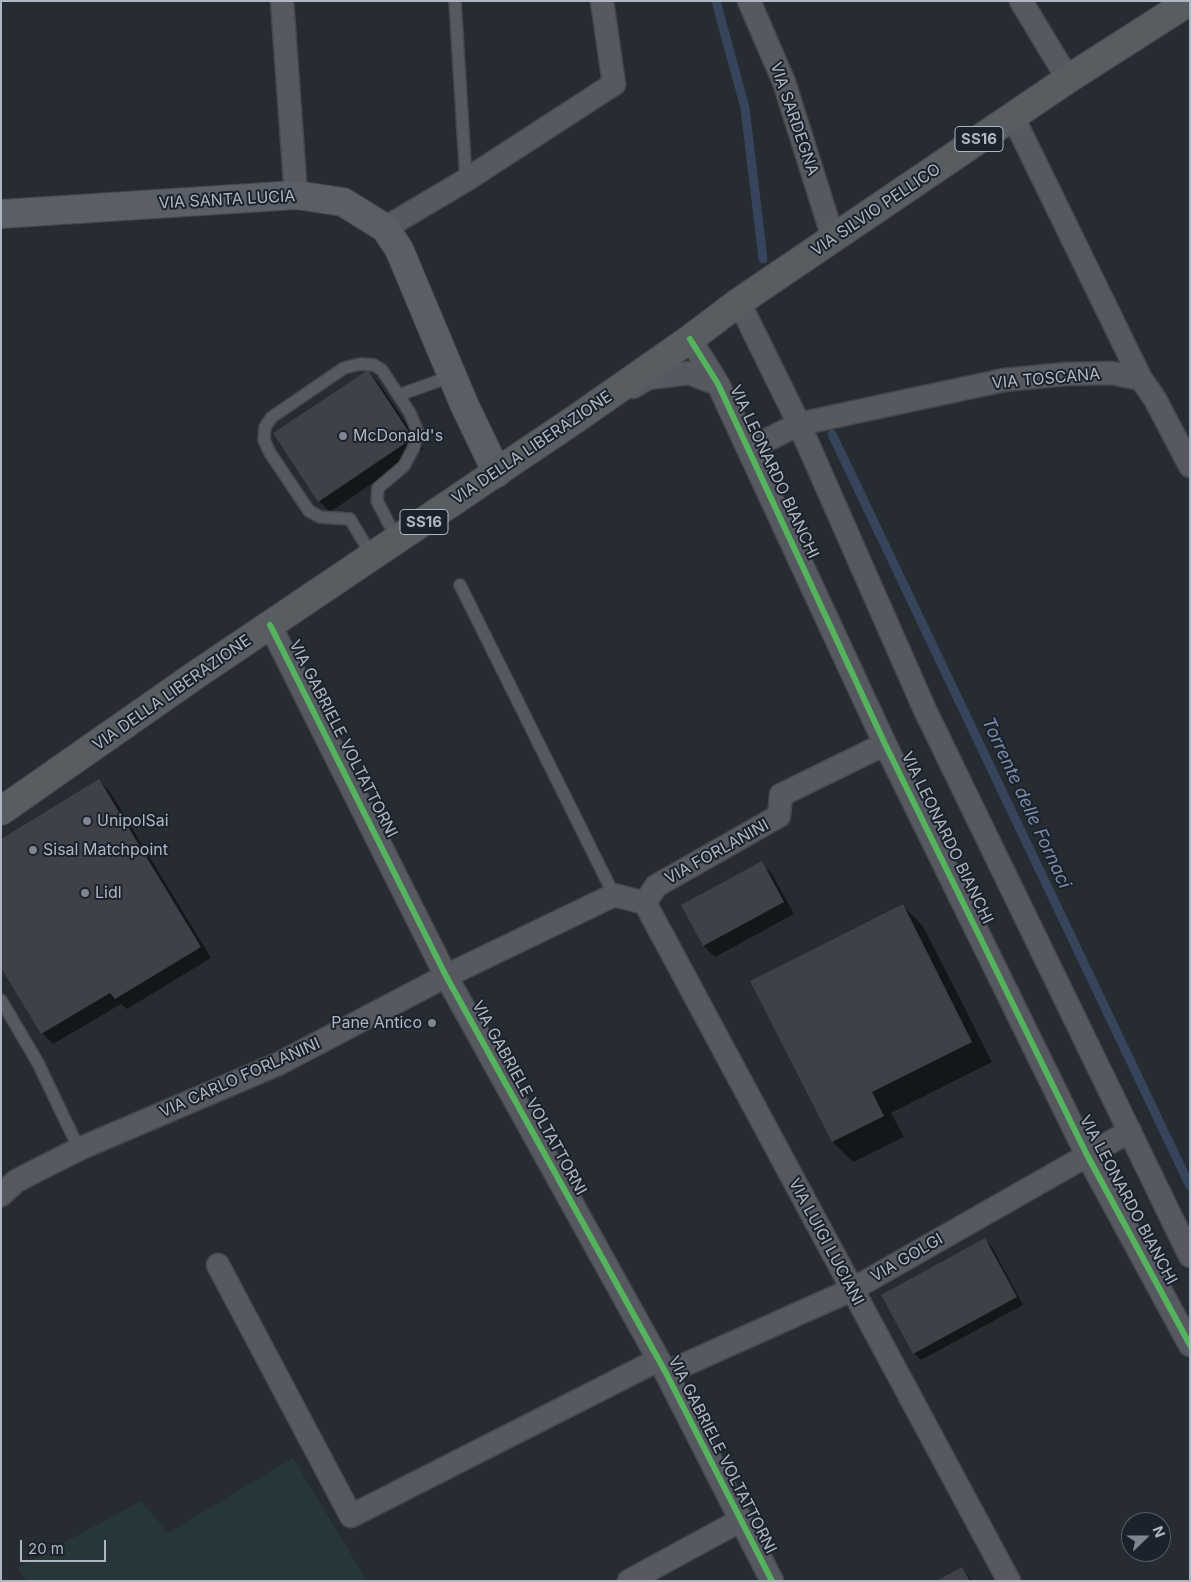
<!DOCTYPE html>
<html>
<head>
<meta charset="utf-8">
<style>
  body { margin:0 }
  #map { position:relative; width:1191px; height:1582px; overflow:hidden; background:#272c32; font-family:Inter,sans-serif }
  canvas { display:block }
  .frame { position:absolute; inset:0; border:2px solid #b0b7c4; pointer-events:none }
  .north { position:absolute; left:1121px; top:1512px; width:50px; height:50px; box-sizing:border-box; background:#1b222c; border:1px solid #575e69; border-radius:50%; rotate:68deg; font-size:14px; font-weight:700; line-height:20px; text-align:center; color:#b0b7c4 }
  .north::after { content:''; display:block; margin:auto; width:18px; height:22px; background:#808691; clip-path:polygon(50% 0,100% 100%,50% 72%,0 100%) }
  .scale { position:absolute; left:20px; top:1540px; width:86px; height:22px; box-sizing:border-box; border:2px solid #b0b7c4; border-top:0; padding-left:6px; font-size:15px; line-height:18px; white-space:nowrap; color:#b0b7c4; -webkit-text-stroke:4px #1b222c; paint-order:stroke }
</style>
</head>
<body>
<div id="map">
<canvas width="1191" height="1582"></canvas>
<div class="frame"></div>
<div class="north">N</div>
<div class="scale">20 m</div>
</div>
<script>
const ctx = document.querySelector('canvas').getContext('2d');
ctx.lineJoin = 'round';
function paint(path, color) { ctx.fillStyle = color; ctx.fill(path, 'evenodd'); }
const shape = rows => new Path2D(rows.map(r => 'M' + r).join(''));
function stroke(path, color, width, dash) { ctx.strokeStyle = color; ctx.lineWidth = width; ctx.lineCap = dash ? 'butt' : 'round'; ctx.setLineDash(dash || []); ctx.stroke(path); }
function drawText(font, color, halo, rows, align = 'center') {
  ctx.font = font + ' Inter,sans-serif'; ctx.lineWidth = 4; ctx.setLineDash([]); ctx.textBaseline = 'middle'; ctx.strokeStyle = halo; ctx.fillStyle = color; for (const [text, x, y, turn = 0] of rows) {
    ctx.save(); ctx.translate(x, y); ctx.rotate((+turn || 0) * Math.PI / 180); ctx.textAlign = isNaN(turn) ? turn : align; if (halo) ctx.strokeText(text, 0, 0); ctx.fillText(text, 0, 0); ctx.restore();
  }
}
const green = shape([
  [293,1458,367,1581,28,1581,17,1568,141,1501,168,1533]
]);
const shadow = shape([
  [367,371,378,382,423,449,330,512,319,501],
  [99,781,110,792,211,958,127,1009,121,1004,53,1044,42,1033,1,966],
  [761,863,772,874,794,914,715,957,704,946,682,906],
  [902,905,923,926,992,1062,891,1113,904,1137,853,1162,833,1142,752,981],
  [985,1240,992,1247,1023,1305,921,1360,914,1353],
  [962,1568,972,1581,939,1581]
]);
const stream = shape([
  [716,1,745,108,763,259],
  [832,434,1190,1186]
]);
const building = shape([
  [368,370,413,438,318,502,273,433],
  [99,779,201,947,115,999,110,993,41,1034,1,968,1,839],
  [762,861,784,902,703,946,681,905],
  [903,904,972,1042,872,1092,884,1116,832,1142,750,981],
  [985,1238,1017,1297,913,1354,881,1295],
  [962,1567,970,1581,936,1581]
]);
const lane = shape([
  [455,1,466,180],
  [399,395,452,376],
  [372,556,350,519,320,517,309,511,270,453,264,440,265,427,272,417,344,368,360,364,374,365,382,370,410,413,417,430,414,447,404,466,378,488,377,501,397,539],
  [460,585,614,895],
  [1,1000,38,1063,79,1149]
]);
const street = shape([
  [282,1,296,195],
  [749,1,784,82,829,225,835,238],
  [1021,1,1068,79],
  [1013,117,1141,379],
  [385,228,466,180,614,84,602,1],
  [739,302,799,424,925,710,1190,1256],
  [690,339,718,384,885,744,1087,1155,1190,1345],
  [633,387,648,378,689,373,718,384],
  [749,449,799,424,1004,380,1066,374,1112,373,1141,379,1155,399,1190,466],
  [270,625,446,976,666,1373,772,1581],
  [645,903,1009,1581],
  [645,903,656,886,779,816,781,795,885,744],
  [1,1195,16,1181,79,1149,278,1064,446,976,614,895,645,903],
  [218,1265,351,1516,658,1360],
  [666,1373,851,1290,1130,1131],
  [629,1581,741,1520]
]);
const secondary = shape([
  [1,214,296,195,343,202,385,228,399,249,464,404,497,473]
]);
const primary = shape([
  [1,811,197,674,577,418,690,339,739,302,1068,79,1190,1]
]);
const cycleway = shape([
  [690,339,718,384,885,744,1087,1155,1190,1345],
  [270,625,446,976,666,1373,772,1581]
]);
const markers = [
  [343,436,5,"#808691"],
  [87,821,5,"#808691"],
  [33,850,5,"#808691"],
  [85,893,5,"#808691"],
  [432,1023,5,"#808691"]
];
const shields = [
  [979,139,48],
  [424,522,48]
];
const shieldNames = [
  ["SS16",979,139],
  ["SS16",424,522]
];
const streetNames = [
  ["VIA SARDEGNA",794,119,71],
  ["VIA SANTA LUCIA",227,200,-3],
  ["VIA SILVIO PELLICO",876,210,-34],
  ["VIA TOSCANA",1046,379,-5],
  ["VIA DELLA LIBERAZIONE",532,448,-34],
  ["VIA LEONARDO BIANCHI",774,472,65],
  ["VIA DELLA LIBERAZIONE",172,693,-35],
  ["VIA GABRIELE VOLTATTORNI",343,739,63],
  ["VIA LEONARDO BIANCHI",947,838,64],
  ["VIA FORLANINI",717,852,-29],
  ["VIA CARLO FORLANINI",240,1078,-24],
  ["VIA GABRIELE VOLTATTORNI",529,1098,61],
  ["VIA LEONARDO BIANCHI",1128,1200,62],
  ["VIA LUIGI LUCIANI",826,1242,62],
  ["VIA GOLGI",907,1258,-30],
  ["VIA GABRIELE VOLTATTORNI",722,1455,63]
];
const poiNames = [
  ["McDonald's",353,436],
  ["UnipolSai",97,821],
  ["Sisal Matchpoint",43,850],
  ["Lidl",95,893],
  ["Pane Antico",422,1023,"right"]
];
const waterNames = [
  ["Torrente delle Fornaci",1026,803,65]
];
paint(green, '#273739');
paint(shadow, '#0007');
stroke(stream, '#36455b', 9);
paint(building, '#3e4147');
stroke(lane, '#44484d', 14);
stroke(street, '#44484d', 25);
stroke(secondary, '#44484d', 30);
stroke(primary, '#44484f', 30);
stroke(lane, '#565a60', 11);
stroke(street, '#565a60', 22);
stroke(secondary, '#5a5e66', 28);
stroke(primary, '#585d62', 28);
stroke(cycleway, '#56b35d', 6);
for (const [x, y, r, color] of markers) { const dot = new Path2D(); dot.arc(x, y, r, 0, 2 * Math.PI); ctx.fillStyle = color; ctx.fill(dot); stroke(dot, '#1b222c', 2); }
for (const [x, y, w] of shields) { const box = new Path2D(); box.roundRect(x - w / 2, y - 12.5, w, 25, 4); ctx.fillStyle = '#1b222c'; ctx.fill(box); stroke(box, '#b0b7c4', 1); }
drawText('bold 15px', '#b0b7c4', null, shieldNames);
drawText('16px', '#b0b7c4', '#1b222c', streetNames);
drawText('16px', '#b0b7c4', '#1b222c', poiNames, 'left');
drawText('italic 18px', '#7a8eaa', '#1b222c', waterNames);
</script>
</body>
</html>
